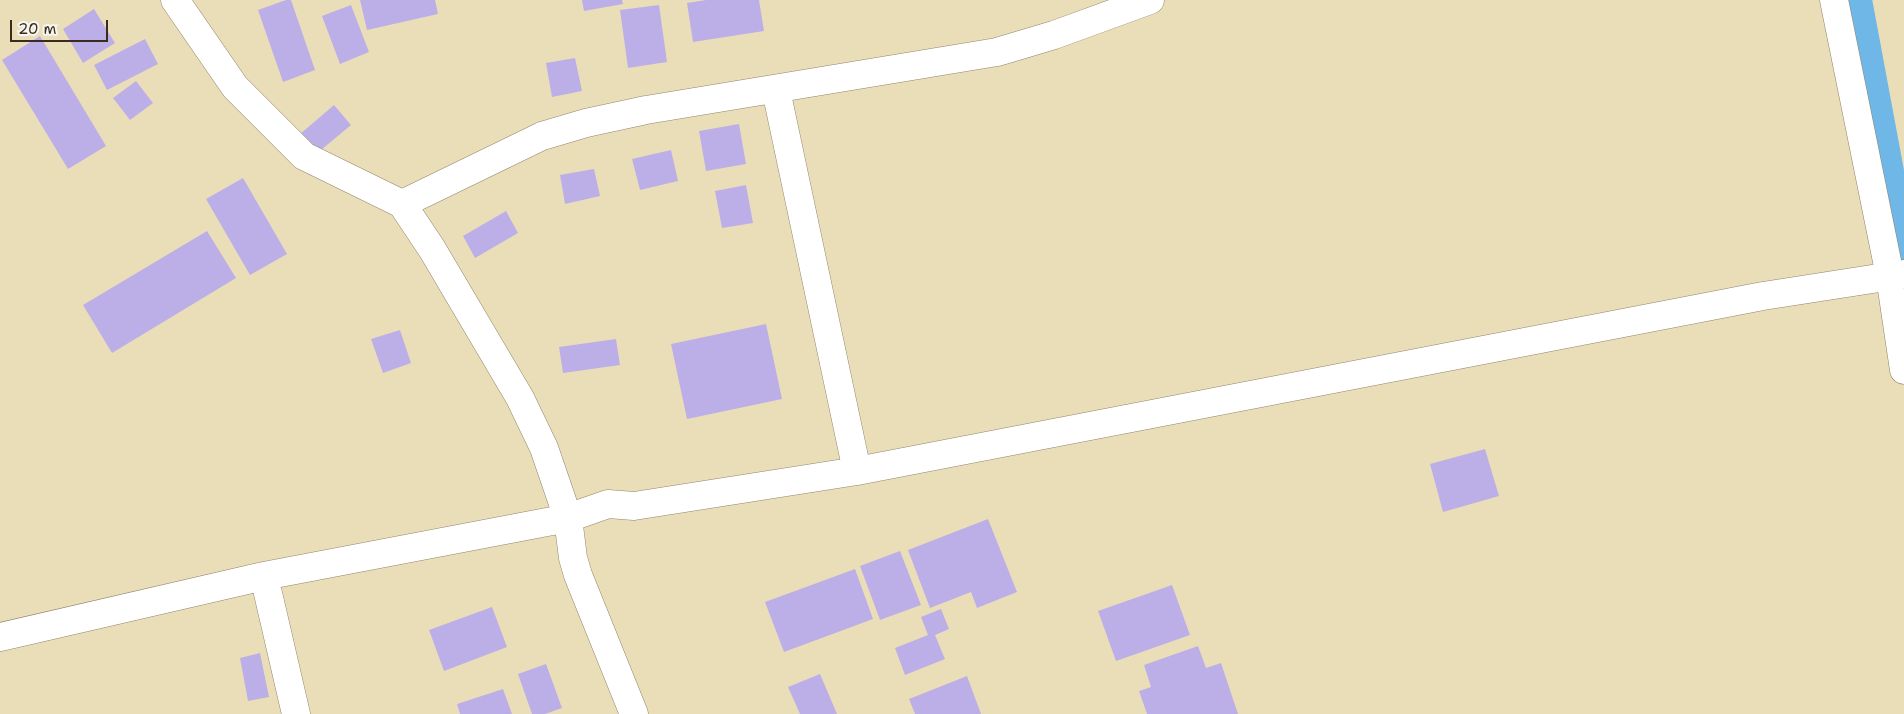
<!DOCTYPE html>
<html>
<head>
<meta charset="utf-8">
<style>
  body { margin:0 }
  #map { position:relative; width:1904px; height:714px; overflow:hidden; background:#eadeb9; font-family:"Shantell Sans",sans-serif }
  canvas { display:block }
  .scale { position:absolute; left:10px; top:20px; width:98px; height:22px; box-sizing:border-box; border:2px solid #3b2a1e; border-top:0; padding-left:6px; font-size:15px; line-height:18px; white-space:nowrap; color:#3b2a1e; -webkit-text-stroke:4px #f6f6f2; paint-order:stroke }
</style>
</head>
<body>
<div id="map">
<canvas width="1904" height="714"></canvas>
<div class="scale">20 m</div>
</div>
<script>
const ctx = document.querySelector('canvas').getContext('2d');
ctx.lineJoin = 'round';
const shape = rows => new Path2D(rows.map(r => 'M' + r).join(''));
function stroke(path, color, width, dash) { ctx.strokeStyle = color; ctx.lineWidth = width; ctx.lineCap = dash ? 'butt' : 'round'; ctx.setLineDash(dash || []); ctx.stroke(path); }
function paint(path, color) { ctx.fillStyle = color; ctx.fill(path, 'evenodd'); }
const canal = shape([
  [1855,0,1904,263]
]);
const building = shape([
  [286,0,291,0,315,70,283,82,258,10],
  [360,0,435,0,438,14,367,30],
  [582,0,622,0,623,4,584,11],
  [706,0,759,0,764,31,693,42,687,3],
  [351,5,369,52,340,64,322,16],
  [659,5,667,62,628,68,620,10],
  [94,9,115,43,83,63,63,29],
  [40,36,106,146,68,169,2,60],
  [145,39,158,64,107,90,94,65],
  [575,58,582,91,552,97,546,63],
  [136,81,153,103,130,120,113,98],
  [334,105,351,125,315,155,299,135],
  [739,124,746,164,706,171,699,131],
  [671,150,678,181,640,190,632,159],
  [594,169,600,196,565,204,560,175],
  [243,178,287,254,250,275,206,199],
  [746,185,753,223,722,228,715,191],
  [506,211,518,233,475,258,463,236],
  [207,231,236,278,112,353,83,305],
  [766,324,782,399,687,419,671,344],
  [400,330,411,363,383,373,371,339],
  [616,339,620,365,563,373,559,347],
  [1485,449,1499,496,1443,512,1430,464],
  [988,519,1017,592,977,608,971,592,930,608,908,550],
  [900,551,921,605,880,620,860,566],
  [855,569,873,619,784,652,765,602],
  [1172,585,1190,635,1116,661,1098,611],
  [492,607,507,647,444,671,429,630],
  [941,609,949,629,935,635,945,659,905,675,895,648,928,635,921,617],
  [1198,646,1206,668,1221,663,1238,714,1147,714,1139,691,1151,687,1144,665],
  [260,653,269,697,248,701,240,658],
  [546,664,562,708,545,714,532,714,518,674],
  [820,674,837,714,800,714,788,687],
  [967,676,981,714,915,714,909,699],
  [503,689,512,714,460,714,457,704]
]);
const street = shape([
  [175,0,235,87,304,156,402,204,432,249,520,398,544,448,568,518,573,558,578,575,634,714],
  [1834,0,1890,276,1904,370],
  [776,90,857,471],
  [402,204,542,136,586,123,646,110,997,52,1054,35,1150,0],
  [264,576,296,714],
  [0,637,264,576,568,518,608,504,634,506,857,471,1763,296,1904,274]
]);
stroke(canal, '#6eb7e6', 34);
paint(building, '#bcafe8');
stroke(street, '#92846c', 29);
stroke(street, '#fff', 28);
</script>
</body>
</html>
